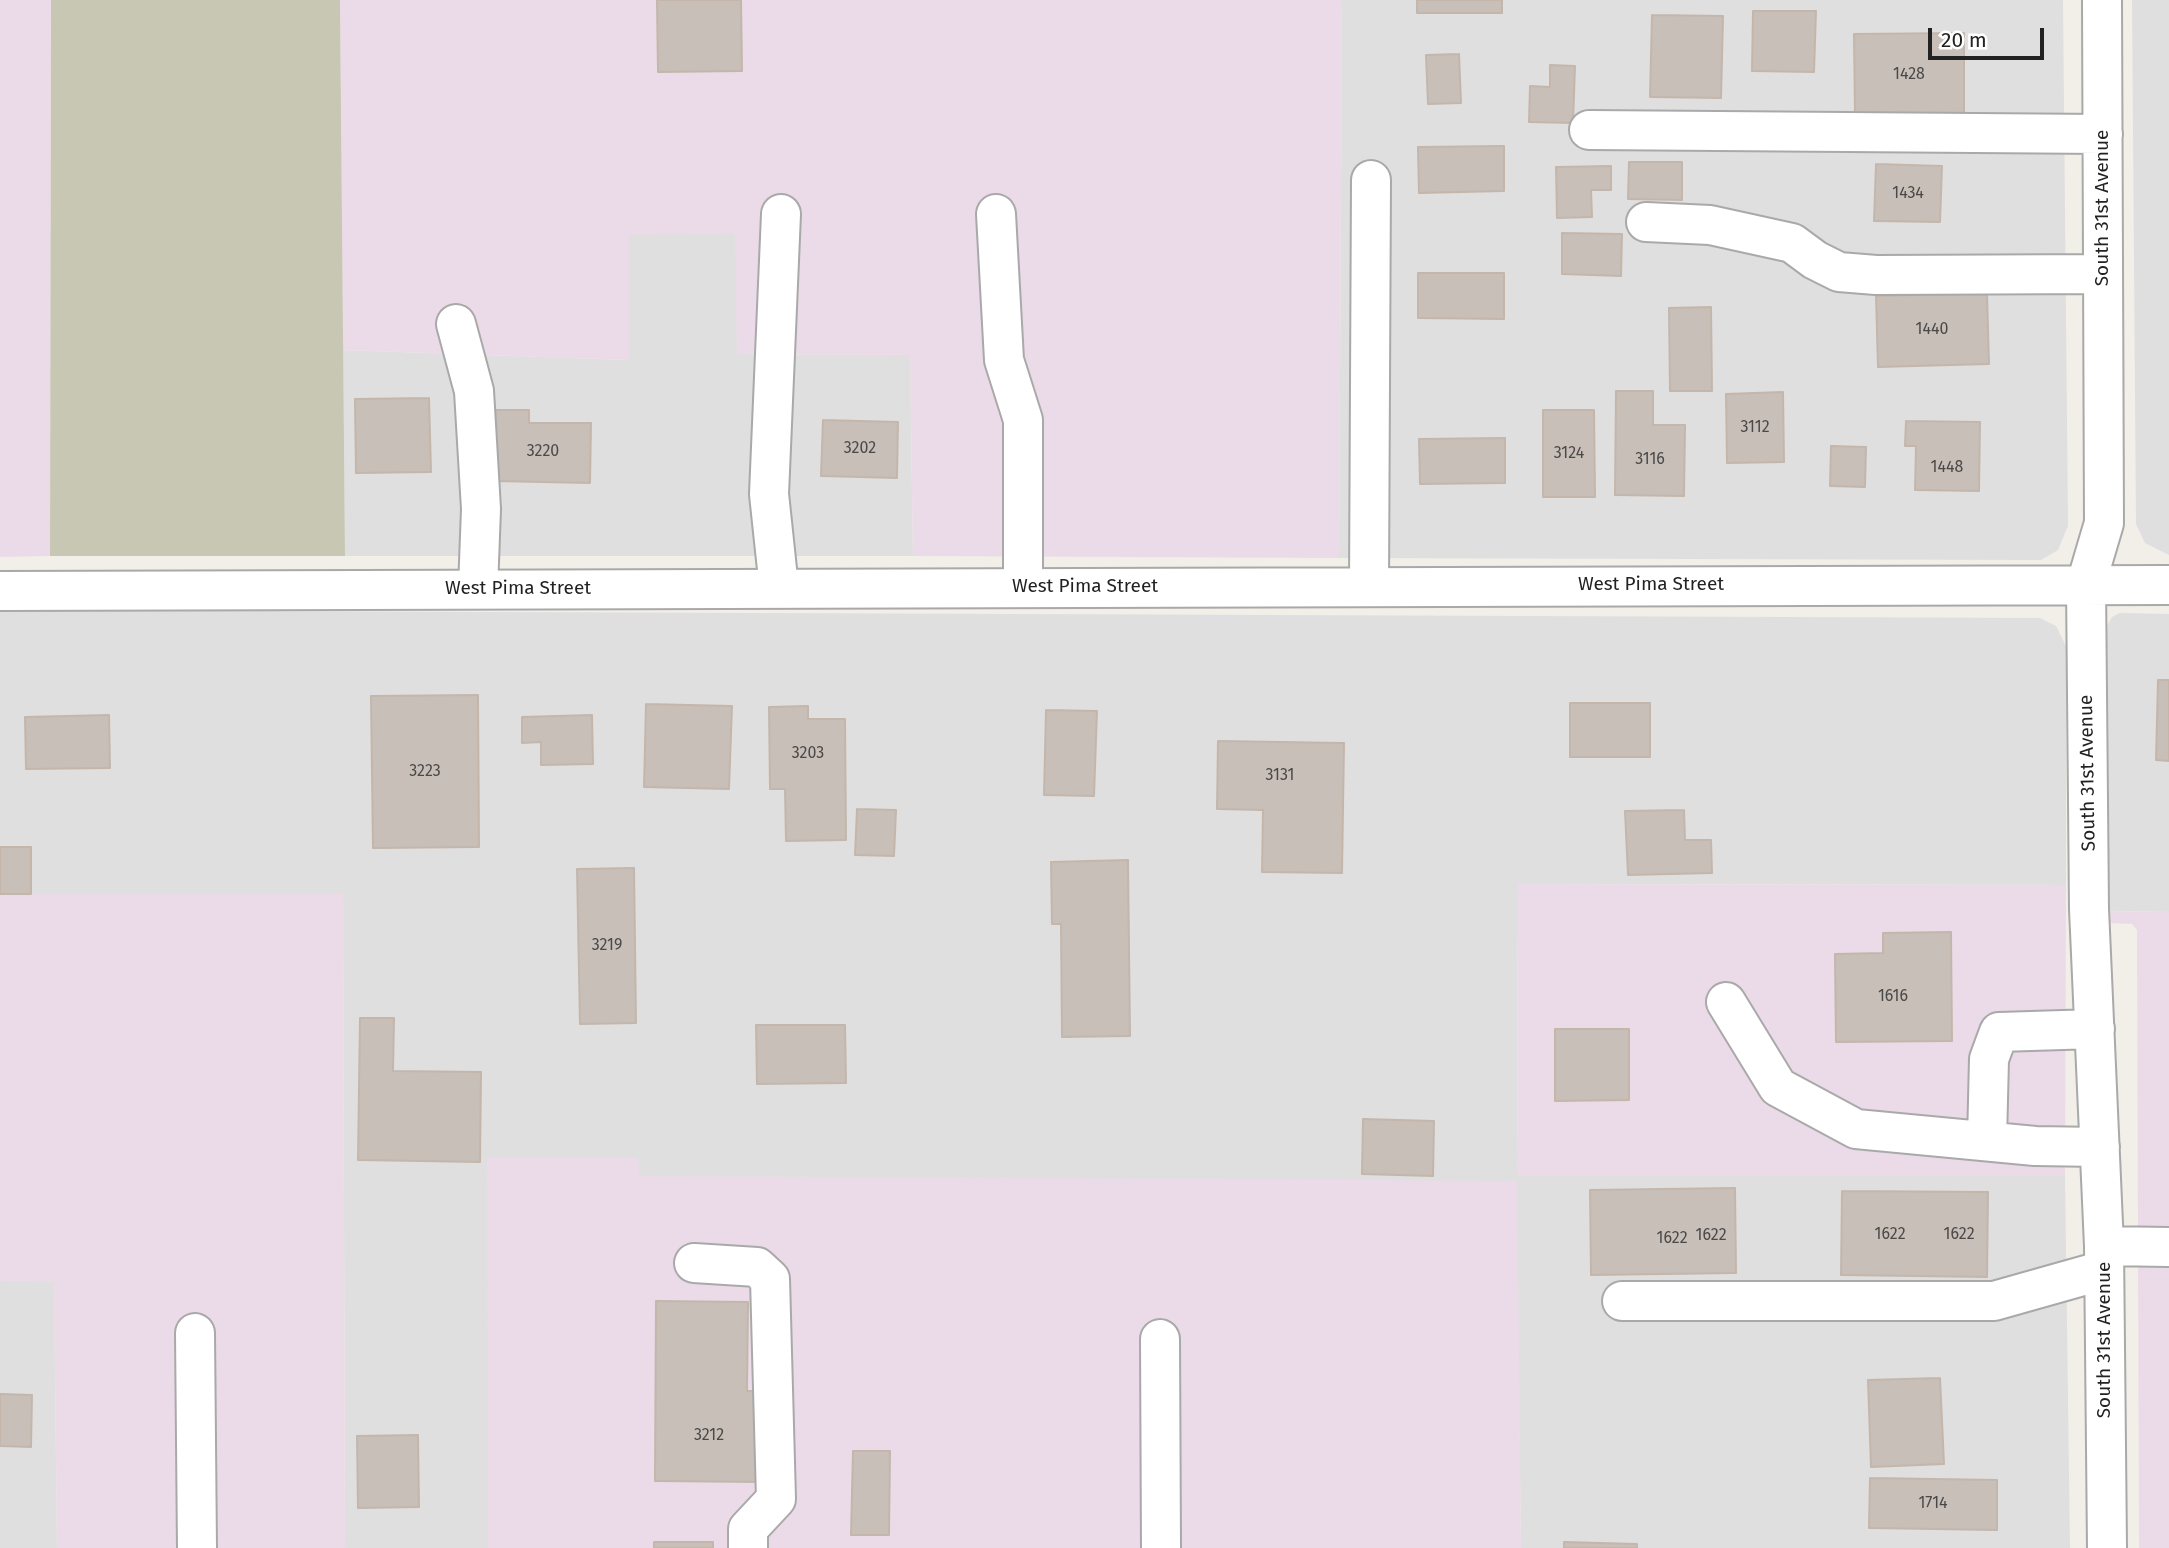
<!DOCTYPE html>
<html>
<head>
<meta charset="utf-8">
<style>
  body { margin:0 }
  #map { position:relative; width:2169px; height:1548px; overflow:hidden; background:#f2efe9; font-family:"Fira Sans",sans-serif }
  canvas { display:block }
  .scale { position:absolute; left:1928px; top:28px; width:116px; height:32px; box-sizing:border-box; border:4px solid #222; border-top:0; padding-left:9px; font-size:21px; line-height:24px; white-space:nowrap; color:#222; -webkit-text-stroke:5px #fff; paint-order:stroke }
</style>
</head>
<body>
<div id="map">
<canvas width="2169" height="1548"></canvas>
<div class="scale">20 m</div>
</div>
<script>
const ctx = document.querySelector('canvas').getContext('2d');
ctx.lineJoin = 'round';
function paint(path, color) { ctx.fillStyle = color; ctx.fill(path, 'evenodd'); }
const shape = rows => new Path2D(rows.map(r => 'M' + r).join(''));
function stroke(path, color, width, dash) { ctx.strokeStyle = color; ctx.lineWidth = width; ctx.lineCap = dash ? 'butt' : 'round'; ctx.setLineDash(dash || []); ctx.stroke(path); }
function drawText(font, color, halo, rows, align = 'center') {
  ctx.font = font + ' "Fira Sans",sans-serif'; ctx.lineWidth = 5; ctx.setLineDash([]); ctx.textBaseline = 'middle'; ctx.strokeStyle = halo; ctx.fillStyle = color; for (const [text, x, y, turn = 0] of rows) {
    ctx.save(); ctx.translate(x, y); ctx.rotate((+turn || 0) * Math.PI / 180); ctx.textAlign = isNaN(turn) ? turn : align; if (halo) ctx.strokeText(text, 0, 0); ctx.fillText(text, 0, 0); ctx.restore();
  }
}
const residential = shape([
  [1342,0,2063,0,2068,526,2058,550,2041,560,1339,558],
  [2132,0,2169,0,2169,555,2145,543,2136,524],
  [736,233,738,354,910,355,913,556,345,556,343,350,629,360,629,234],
  [0,610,2040,618,2056,626,2066,646,2066,885,1518,884,1517,1175,2065,1176,2070,1548,1521,1548,1518,1336,638,1176,638,1157,488,1157,488,1548,345,1548,343,895,0,894],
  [2120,613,2169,614,2169,912,2105,911,2107,626,2112,617],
  [0,1281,54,1281,57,1548,0,1548]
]);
const industrial = shape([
  [0,0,51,0,50,556,0,557],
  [340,0,1342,0,1339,558,913,556,910,355,737,354,735,233,629,235,629,360,343,350],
  [1518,884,2066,885,2065,1176,1517,1176],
  [0,894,343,894,345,1548,57,1548,54,1282,0,1281],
  [2105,911,2169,912,2169,1548,2139,1548,2137,930,2132,924,2109,923,2105,920],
  [487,1157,638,1157,639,1176,1517,1181,1521,1548,488,1548]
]);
const construction = shape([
  [51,0,340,0,345,556,50,556]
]);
const building = shape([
  [657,0,741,0,742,71,658,72,657,0],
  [1417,0,1502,0,1502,13,1417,13,1417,0],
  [1753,11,1816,11,1814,72,1752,71,1753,11],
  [1652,15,1723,16,1721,98,1650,97,1652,15],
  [1964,33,1964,117,1855,117,1854,34,1964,33],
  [1459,54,1461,103,1428,104,1426,55,1459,54],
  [1550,65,1575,66,1573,123,1529,122,1530,86,1550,87,1550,65],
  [1504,146,1504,191,1419,193,1418,147,1504,146],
  [1629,162,1682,162,1682,200,1628,199,1629,162],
  [1876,164,1942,166,1940,222,1874,221,1876,164],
  [1611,166,1611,190,1591,190,1592,217,1557,218,1556,167,1611,166],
  [1562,233,1622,234,1621,276,1562,274,1562,233],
  [1418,273,1504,273,1504,319,1418,318,1418,273],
  [1987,293,1989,364,1878,367,1876,296,1987,293],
  [1711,307,1712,391,1670,391,1669,308,1711,307],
  [1616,391,1653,391,1653,425,1685,425,1684,496,1615,495,1616,391],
  [1783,392,1784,462,1727,463,1726,394,1783,392],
  [429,398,431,472,356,473,355,399,429,398],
  [495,410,529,410,529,423,591,423,590,483,494,481,495,410],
  [1543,410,1594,410,1595,497,1543,497,1543,410],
  [823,420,898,422,897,478,821,476,823,420],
  [1906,421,1980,422,1979,491,1915,490,1916,446,1905,446,1906,421],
  [1505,438,1505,483,1420,484,1419,439,1505,438],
  [1831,446,1866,447,1865,487,1830,486,1831,446],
  [2158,680,2169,680,2169,761,2156,760,2158,680],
  [478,695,479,847,373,848,371,696,478,695],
  [1570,703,1650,703,1650,757,1570,757,1570,703],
  [646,704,732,706,729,789,644,787,646,704],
  [808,706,808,719,845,719,846,840,786,841,785,789,770,789,769,707,808,706],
  [1046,710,1097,711,1094,796,1044,795,1046,710],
  [109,715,110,768,26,769,25,717,109,715],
  [592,715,593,764,541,765,541,742,522,743,522,717,592,715],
  [1218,741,1344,743,1342,873,1262,872,1263,810,1217,809,1218,741],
  [857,809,896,810,894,856,855,855,857,809],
  [1684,810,1685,840,1711,840,1712,873,1628,875,1625,811,1684,810],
  [0,847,31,847,31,894,0,894,0,847],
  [1128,860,1130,1036,1062,1037,1061,924,1052,924,1051,862,1128,860],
  [634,868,636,1023,580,1024,577,869,634,868],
  [1951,932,1952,1041,1836,1042,1835,954,1883,953,1883,933,1951,932],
  [360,1018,394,1018,393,1071,481,1072,480,1162,358,1160,360,1018],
  [756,1025,845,1025,846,1083,757,1084,756,1025],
  [1555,1029,1629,1029,1629,1100,1555,1101,1555,1029],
  [1363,1119,1434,1121,1433,1176,1362,1174,1363,1119],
  [1735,1188,1736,1273,1591,1275,1590,1190,1735,1188],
  [1842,1191,1988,1192,1987,1277,1841,1275,1842,1191],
  [656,1301,748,1302,747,1391,763,1391,763,1482,655,1481,656,1301],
  [1940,1378,1944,1464,1871,1467,1868,1380,1940,1378],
  [0,1394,32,1395,31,1447,0,1446,0,1394],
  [418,1435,419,1507,358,1508,357,1436,418,1435],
  [853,1451,890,1451,889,1535,851,1535,853,1451],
  [1870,1478,1997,1480,1997,1530,1869,1528,1870,1478],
  [654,1542,713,1542,713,1548,654,1548,654,1542],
  [1564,1542,1637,1544,1637,1548,1564,1548,1564,1542]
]);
const minor = shape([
  [2102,0,2104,523,2086,584,2089,909,2104,1246,2107,1548],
  [1589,130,2103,134],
  [996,214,1004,360,1023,420,1023,588],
  [1646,222,1710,225,1792,243,1815,260,1839,272,1876,275,2103,274],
  [456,324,474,391,481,509,478,589],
  [1369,586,1371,180],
  [779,588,769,494,781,214],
  [0,591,2169,585],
  [1726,1002,1778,1087,1856,1129,2035,1146,2100,1147],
  [1987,1141,1989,1059,1999,1032,2095,1029],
  [2104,1246,2169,1247],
  [694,1263,757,1267,770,1279,776,1499,748,1529,748,1548],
  [1622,1301,1994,1301,2104,1270],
  [195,1333,197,1548],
  [1160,1339,1161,1548]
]);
const numberNames = [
  ["1428",1909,75],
  ["1434",1908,194],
  ["1440",1932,330],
  ["3112",1755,428],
  ["3202",860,449],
  ["3220",543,452],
  ["3124",1569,454],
  ["3116",1650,460],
  ["1448",1947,468],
  ["3203",808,754],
  ["3223",425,772],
  ["3131",1280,776],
  ["3219",607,946],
  ["1616",1893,997],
  ["1622",1890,1235],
  ["1622",1959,1235],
  ["1622",1711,1236],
  ["1622",1672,1239],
  ["3212",709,1436],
  ["1714",1933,1504]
];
const streetNames = [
  ["South 31st Avenue",2103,208,-90],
  ["West Pima Street",1651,585],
  ["West Pima Street",1085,587],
  ["West Pima Street",518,589],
  ["South 31st Avenue",2088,773,-91],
  ["South 31st Avenue",2105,1340,-90]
];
paint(residential, '#e0dfdf');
paint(industrial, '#ebdbe8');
paint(construction, '#c7c7b4');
paint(building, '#c7bfb8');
stroke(building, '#c4b6ab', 2);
stroke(minor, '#a9a9a9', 42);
stroke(minor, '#fff', 38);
drawText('16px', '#4b4948', null, numberNames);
drawText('19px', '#222', '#fff', streetNames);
</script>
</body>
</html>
